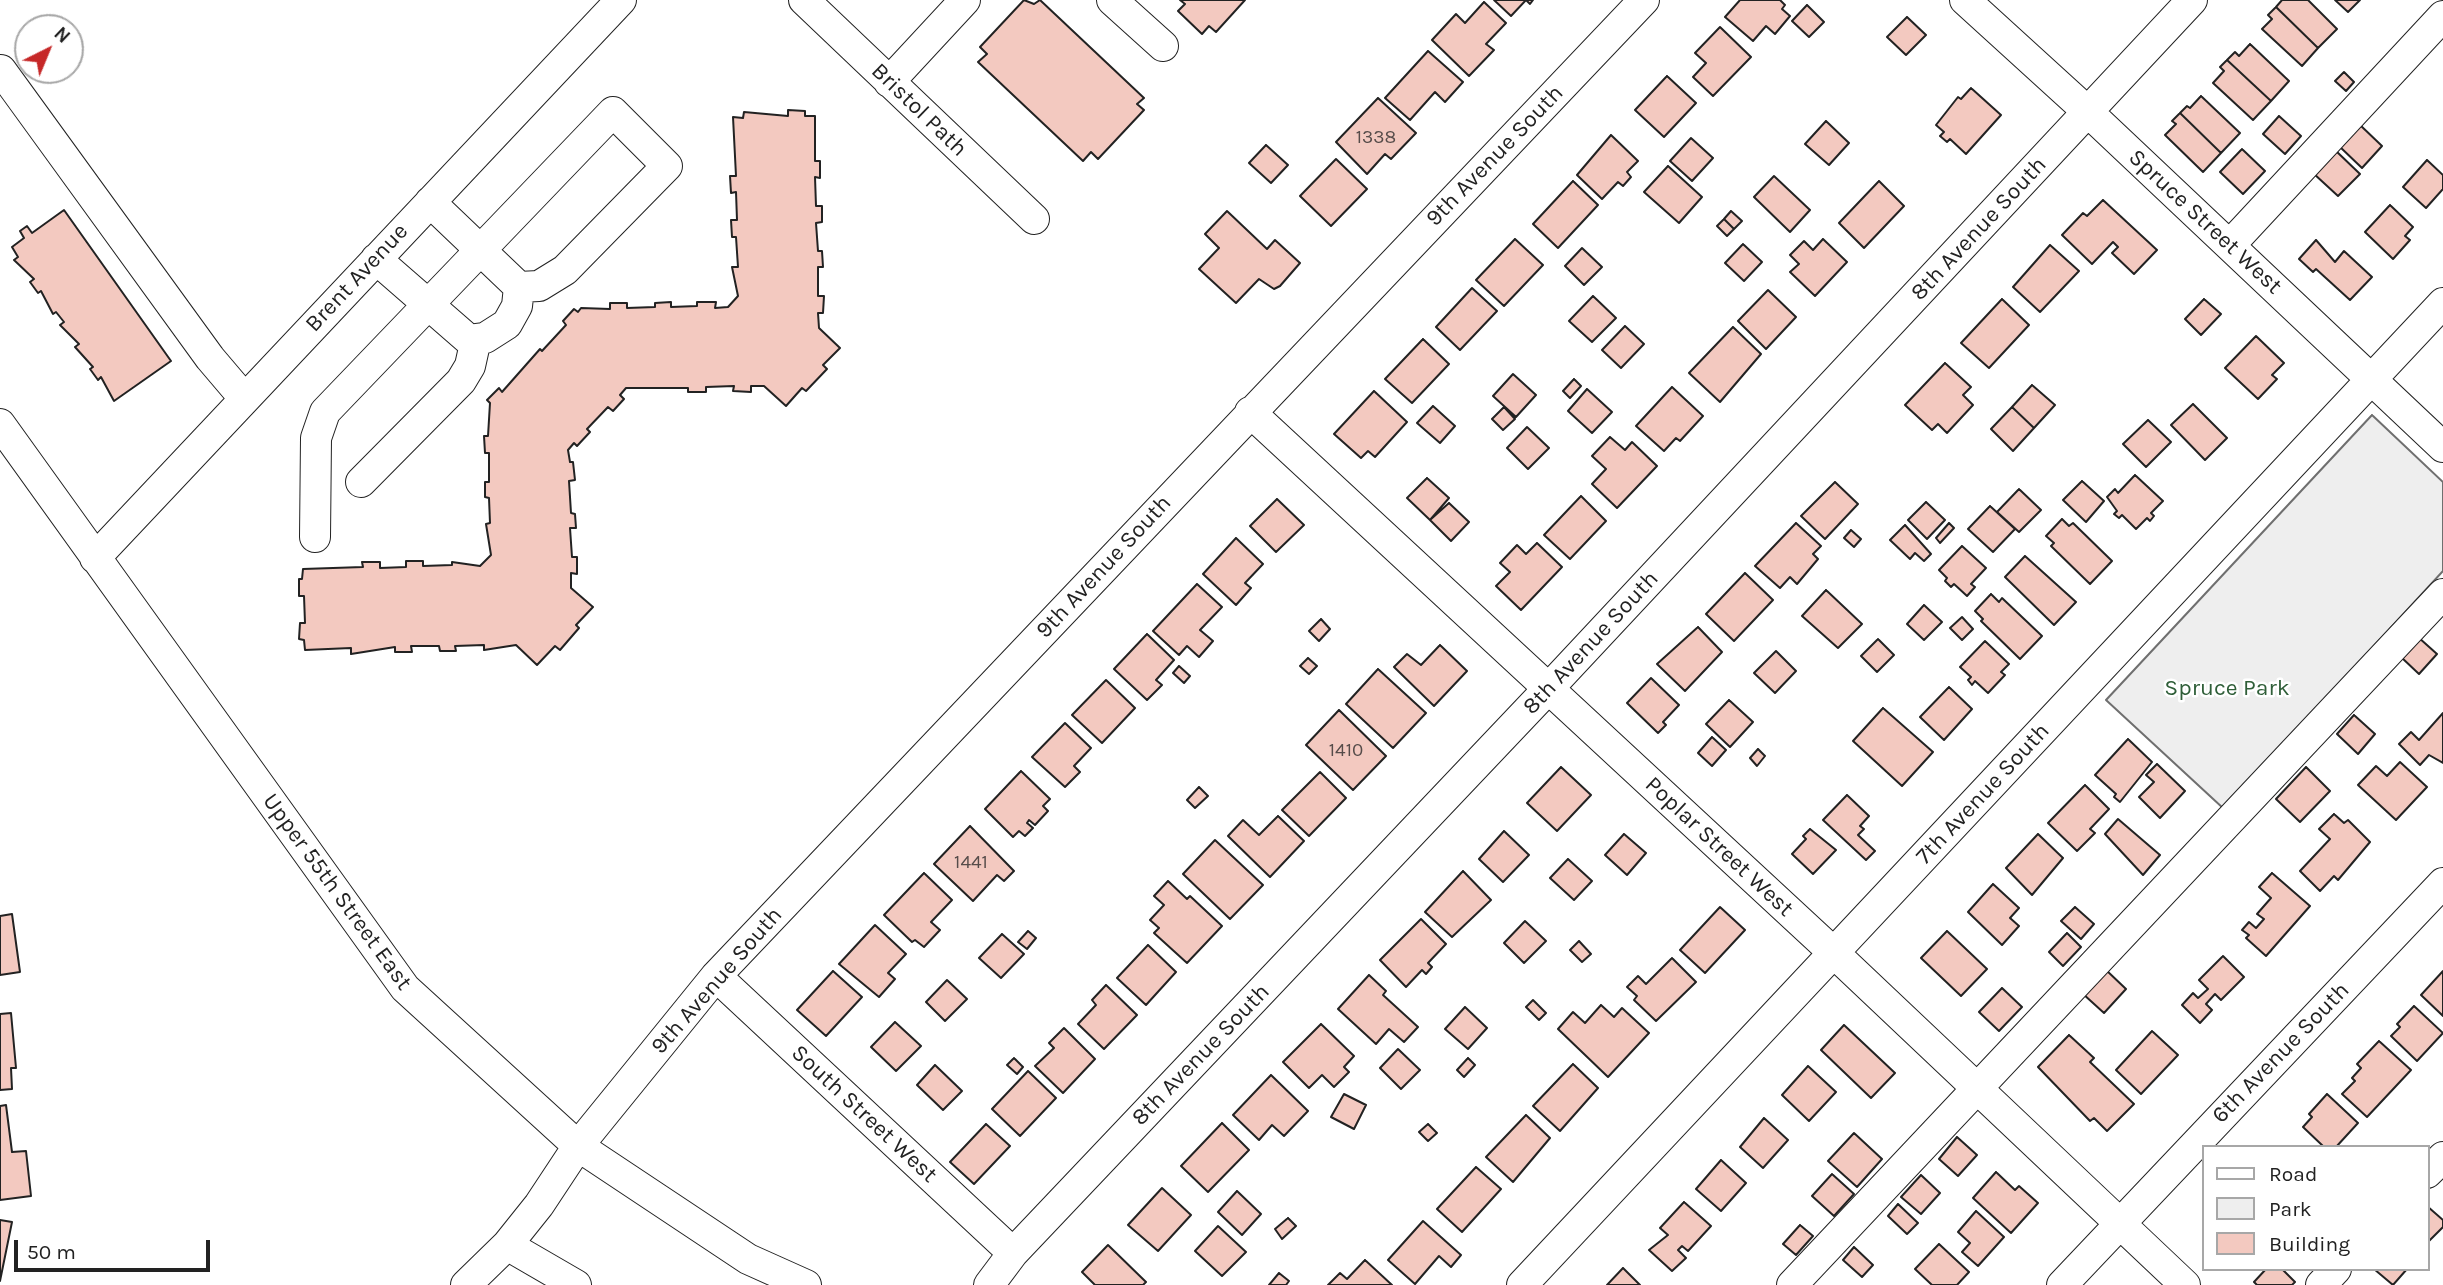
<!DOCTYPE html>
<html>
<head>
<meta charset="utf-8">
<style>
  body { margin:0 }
  #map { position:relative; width:2443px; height:1285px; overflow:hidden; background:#fff; font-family:Karla,sans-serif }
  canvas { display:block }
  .legend { position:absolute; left:2202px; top:1145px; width:228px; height:126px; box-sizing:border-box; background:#fff; border:2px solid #a7a7a7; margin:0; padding:9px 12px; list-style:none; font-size:21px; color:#222 }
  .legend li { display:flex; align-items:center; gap:14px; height:35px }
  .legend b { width:35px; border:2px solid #a7a7a7 }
  .north { position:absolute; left:14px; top:14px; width:70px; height:70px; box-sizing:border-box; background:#fff; border:2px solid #a7a7a7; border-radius:50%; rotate:43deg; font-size:19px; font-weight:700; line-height:28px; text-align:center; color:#222 }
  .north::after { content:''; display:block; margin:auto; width:24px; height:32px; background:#c62828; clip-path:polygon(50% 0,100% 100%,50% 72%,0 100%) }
  .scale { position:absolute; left:14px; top:1240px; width:196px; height:32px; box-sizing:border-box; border:4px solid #222; border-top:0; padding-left:9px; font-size:21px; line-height:24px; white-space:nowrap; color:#222; -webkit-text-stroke:5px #fff; paint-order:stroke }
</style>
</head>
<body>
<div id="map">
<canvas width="2443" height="1285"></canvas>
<ul class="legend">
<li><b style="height:9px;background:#fff"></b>Road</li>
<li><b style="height:19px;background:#eee"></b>Park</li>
<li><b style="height:19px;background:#f3c9c0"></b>Building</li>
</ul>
<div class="north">N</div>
<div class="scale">50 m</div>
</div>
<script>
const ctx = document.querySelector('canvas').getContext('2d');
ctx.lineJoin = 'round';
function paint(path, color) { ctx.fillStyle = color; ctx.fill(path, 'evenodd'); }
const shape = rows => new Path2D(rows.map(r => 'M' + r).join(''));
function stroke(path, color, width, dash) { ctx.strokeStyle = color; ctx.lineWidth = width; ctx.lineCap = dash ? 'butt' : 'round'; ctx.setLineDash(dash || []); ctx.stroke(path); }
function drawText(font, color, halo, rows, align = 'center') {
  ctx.font = font + ' Karla,sans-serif'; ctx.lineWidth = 5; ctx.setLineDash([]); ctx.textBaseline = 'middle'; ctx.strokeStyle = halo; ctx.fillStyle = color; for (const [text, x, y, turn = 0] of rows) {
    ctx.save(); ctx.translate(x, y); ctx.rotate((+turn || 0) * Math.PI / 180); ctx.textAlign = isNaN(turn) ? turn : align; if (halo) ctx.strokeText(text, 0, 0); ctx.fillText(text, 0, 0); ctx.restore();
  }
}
const green = shape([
  [2372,415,2443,482,2443,571,2224,809,2106,700,2372,415]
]);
const building = shape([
  [1024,0,1034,4,1040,0,1144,98,1137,104,1144,110,1098,159,1091,152,1083,161,978,62,987,54,980,47,1024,0],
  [1180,0,1245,0,1216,32,1209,26,1202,34,1178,11,1185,4,1180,0],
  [1494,0,1533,0,1530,4,1526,0,1511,16,1494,0],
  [1740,0,1780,0,1785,5,1782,9,1790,16,1775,34,1766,26,1753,41,1725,17,1740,0],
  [2282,0,2308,0,2337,29,2318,48,2276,7,2282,0],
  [2335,0,2360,0,2348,12,2335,0],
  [1484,2,1506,23,1486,44,1494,50,1469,76,1432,40,1456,14,1465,23,1484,2],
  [1807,5,1824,22,1809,37,1792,21,1807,5],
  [2276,7,2318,48,2302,66,2262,29,2272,19,2268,15,2276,7],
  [1907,17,1926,35,1906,55,1887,37,1907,17],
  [1720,27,1751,57,1713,96,1693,77,1706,63,1695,53,1720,27],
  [2250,44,2289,81,2271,101,2227,60,2235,52,2239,56,2250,44],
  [1428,51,1463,82,1445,102,1435,92,1410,120,1385,98,1428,51],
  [2227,60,2271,101,2253,120,2213,83,2224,71,2220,67,2227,60],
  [2344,72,2354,82,2346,91,2335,81,2344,72],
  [1667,76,1696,103,1664,137,1635,110,1667,76],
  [1971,88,2001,115,1966,154,1950,139,1947,142,1940,136,1944,132,1936,125,1958,97,1961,99,1971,88],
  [2201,96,2240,133,2221,153,2180,113,2187,106,2190,108,2201,96],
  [1378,98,1416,133,1391,159,1385,154,1367,174,1336,142,1378,98],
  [788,110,805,111,805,116,815,116,815,161,820,161,820,178,815,177,816,206,822,206,822,222,816,223,818,251,822,251,823,267,818,267,818,296,824,296,823,313,818,313,819,328,840,348,823,365,827,369,806,391,802,388,786,406,764,386,751,386,751,392,733,391,734,386,706,387,706,392,688,392,688,388,626,388,620,395,624,399,613,411,608,407,587,429,590,432,577,446,574,443,568,450,570,462,573,462,575,480,569,481,571,513,575,514,576,528,570,528,572,557,577,557,577,574,571,573,571,588,593,607,576,625,579,628,560,650,555,646,537,665,516,645,484,650,484,645,455,646,456,651,440,651,439,646,411,646,412,652,395,652,395,647,351,654,351,648,305,650,304,640,299,639,300,623,305,623,304,596,299,596,299,579,302,579,303,569,363,567,362,562,380,562,380,568,406,567,406,561,423,561,423,566,452,565,452,562,480,566,491,555,486,524,490,523,489,498,485,497,485,482,489,482,489,453,485,453,484,436,488,436,490,403,487,400,499,388,502,392,540,349,542,351,566,325,563,321,574,309,578,312,581,308,610,309,610,303,627,303,627,308,655,307,655,303,671,302,671,307,697,306,697,302,716,302,715,308,728,307,738,296,732,267,738,267,736,237,732,237,731,220,737,220,736,192,731,193,730,176,736,176,733,117,743,118,744,112,788,116,788,110],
  [2180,113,2221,153,2203,172,2165,135,2176,124,2172,121,2180,113],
  [2279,116,2301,136,2285,154,2263,134,2279,116],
  [1826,121,1849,143,1829,165,1805,144,1826,121],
  [2359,124,2382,146,2362,168,2339,146,2359,124],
  [1611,135,1638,161,1627,172,1631,177,1623,186,1618,182,1602,199,1577,175,1611,135],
  [1691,138,1713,158,1692,181,1670,161,1691,138],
  [1266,145,1288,165,1271,183,1249,163,1266,145],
  [2242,149,2265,171,2243,194,2220,172,2242,149],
  [2335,150,2360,174,2338,196,2313,173,2335,150],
  [1336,159,1367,189,1331,226,1300,196,1336,159],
  [2427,160,2443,175,2443,189,2426,208,2403,187,2427,160],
  [1668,166,1702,197,1679,223,1644,192,1668,166],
  [1774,176,1810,210,1790,232,1754,197,1774,176],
  [1573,181,1598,205,1558,248,1533,224,1573,181],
  [1879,181,1904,206,1864,248,1839,223,1879,181],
  [2103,200,2157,250,2134,274,2112,253,2118,247,2113,242,2092,264,2062,235,2083,213,2087,216,2103,200],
  [2390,205,2413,227,2405,236,2410,240,2393,259,2365,232,2390,205],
  [64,210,171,361,114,401,101,377,98,380,90,369,93,367,75,347,79,344,60,325,64,322,56,312,53,314,41,291,38,293,30,282,34,279,14,260,18,257,12,247,24,238,20,231,27,226,32,233,64,210],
  [1227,211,1267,249,1275,240,1300,263,1280,286,1274,289,1259,279,1236,303,1199,269,1219,248,1205,234,1227,211],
  [1731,211,1742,221,1734,229,1724,219,1731,211],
  [1724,219,1734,229,1727,236,1717,226,1724,219],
  [1515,239,1543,265,1504,306,1476,280,1515,239],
  [1823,239,1847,262,1815,296,1790,272,1799,264,1790,255,1804,241,1813,250,1823,239],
  [2316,240,2335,262,2344,251,2372,277,2350,300,2316,269,2313,272,2299,259,2316,240],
  [1743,244,1762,262,1744,281,1725,263,1743,244],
  [2050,245,2079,271,2040,312,2013,287,2050,245],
  [1582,248,1602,267,1584,285,1565,266,1582,248],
  [1472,288,1497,311,1460,350,1436,327,1472,288],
  [1768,290,1796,317,1766,349,1738,321,1768,290],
  [1593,296,1616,318,1592,342,1569,321,1593,296],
  [2002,299,2029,325,1989,368,1961,343,2002,299],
  [2204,299,2221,314,2201,335,2185,319,2204,299],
  [1625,326,1644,344,1621,368,1602,350,1625,326],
  [1733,327,1761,354,1720,402,1689,373,1733,327],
  [2256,336,2284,363,2272,375,2277,379,2258,399,2225,368,2256,336],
  [1423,339,1449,364,1412,403,1385,379,1423,339],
  [1945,363,1971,387,1963,395,1973,405,1947,433,1938,424,1932,430,1905,405,1945,363],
  [1513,374,1536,395,1516,417,1493,396,1513,374],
  [1574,379,1581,386,1570,398,1563,391,1574,379],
  [2032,385,2055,405,2034,428,2012,407,2032,385],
  [1672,387,1703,416,1680,441,1676,438,1664,451,1636,426,1672,387],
  [1587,389,1612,412,1592,433,1568,411,1587,389],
  [1374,391,1407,422,1375,457,1368,451,1361,458,1334,434,1374,391],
  [2193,404,2227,438,2205,460,2171,425,2193,404],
  [1433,406,1455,426,1440,443,1417,423,1433,406],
  [1504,407,1515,419,1503,430,1492,419,1504,407],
  [2012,407,2034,428,2013,451,1991,429,2012,407],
  [2148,420,2171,442,2146,467,2123,444,2148,420],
  [1527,427,1549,448,1528,469,1507,448,1527,427],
  [1610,437,1625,450,1632,442,1657,466,1617,508,1592,484,1606,469,1592,456,1610,437],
  [2135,475,2163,501,2151,513,2154,516,2150,521,2147,518,2136,529,2122,515,2119,518,2114,514,2117,511,2107,497,2115,489,2118,493,2135,475],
  [1427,478,1449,498,1430,520,1407,498,1427,478],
  [2082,481,2104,501,2086,522,2063,500,2082,481],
  [1835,482,1858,504,1825,539,1801,516,1835,482],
  [2019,489,2041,510,2019,532,1997,512,2019,489],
  [1581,496,1606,521,1570,559,1544,535,1581,496],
  [1277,499,1304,525,1276,552,1250,526,1277,499],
  [1926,502,1945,520,1927,539,1908,520,1926,502],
  [1449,503,1469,522,1451,541,1430,520,1449,503],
  [1990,506,2015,529,1993,552,1968,529,1990,506],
  [2062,519,2069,526,2073,523,2112,561,2090,584,2051,546,2054,543,2046,536,2062,519],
  [1796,523,1821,546,1813,554,1818,559,1797,584,1790,577,1780,588,1755,566,1796,523],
  [1949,523,1954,528,1940,543,1936,538,1949,523],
  [1905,525,1931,554,1924,561,1915,553,1910,559,1890,540,1905,525],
  [1851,530,1861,539,1854,547,1844,538,1851,530],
  [1236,538,1263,564,1245,583,1251,588,1236,605,1203,574,1236,538],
  [1537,543,1562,567,1521,610,1496,586,1510,572,1500,563,1517,545,1526,554,1537,543],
  [1962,546,1986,568,1971,584,1975,587,1967,596,1954,584,1951,587,1945,581,1947,578,1939,570,1962,546],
  [2025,556,2076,602,2054,625,2005,577,2025,556],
  [1745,573,1773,600,1734,641,1706,614,1745,573],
  [1197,584,1222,607,1200,630,1213,641,1199,657,1187,646,1179,655,1153,631,1197,584],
  [1826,590,1862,624,1838,648,1802,616,1826,590],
  [1991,594,1999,602,2002,598,2042,636,2020,659,1981,621,1983,619,1975,611,1991,594],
  [1924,605,1942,622,1924,640,1907,624,1924,605],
  [1962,617,1973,629,1962,640,1950,628,1962,617],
  [1321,619,1330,629,1319,641,1309,631,1321,619],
  [1698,627,1722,652,1685,691,1657,664,1698,627],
  [1147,634,1174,660,1156,680,1162,685,1147,700,1114,669,1147,634],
  [2418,637,2437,654,2419,674,2401,657,2418,637],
  [1878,639,1894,655,1877,672,1861,656,1878,639],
  [1985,641,2009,664,2001,672,2005,675,1988,693,1975,681,1972,685,1968,680,1971,677,1960,667,1985,641],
  [1440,645,1467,671,1434,706,1394,667,1407,654,1421,665,1440,645],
  [1776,651,1796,671,1775,693,1754,673,1776,651],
  [1308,658,1317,666,1309,674,1300,666,1308,658],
  [1179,666,1190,676,1184,683,1173,673,1179,666],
  [1378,669,1426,713,1393,748,1346,704,1378,669],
  [1651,678,1679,705,1663,722,1666,725,1658,733,1627,703,1651,678],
  [1106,680,1135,708,1102,743,1072,715,1106,680],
  [1949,687,1972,709,1944,740,1920,717,1949,687],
  [1729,700,1753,722,1730,747,1706,724,1729,700],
  [1883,708,1933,752,1902,786,1853,741,1883,708],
  [1339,710,1386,756,1353,790,1306,745,1339,710],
  [2443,713,2443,763,2429,755,2420,765,2399,744,2411,732,2419,740,2443,713],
  [2354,715,2375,734,2358,754,2337,734,2354,715],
  [1065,723,1091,748,1074,766,1080,772,1065,787,1032,757,1065,723],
  [1712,737,1726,750,1712,766,1698,753,1712,737],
  [2128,739,2152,762,2120,802,2114,797,2116,794,2095,775,2128,739],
  [1758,749,1765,756,1757,766,1750,758,1758,749],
  [2400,762,2427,787,2396,820,2358,785,2376,766,2387,776,2400,762],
  [2157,764,2185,791,2160,818,2139,797,2154,782,2146,775,2157,764],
  [1561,767,1591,795,1557,831,1527,803,1561,767],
  [2306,767,2330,791,2300,822,2276,799,2306,767],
  [1021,771,1050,799,1043,806,1048,811,1035,825,1029,820,1027,823,1033,828,1025,836,1019,831,1013,837,985,809,1021,771],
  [1320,772,1346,798,1309,836,1282,810,1320,772],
  [2085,785,2109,809,2090,829,2095,833,2077,851,2048,823,2085,785],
  [1199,787,1208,796,1195,808,1187,800,1199,787],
  [1847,795,1869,816,1860,826,1864,829,1858,835,1875,851,1866,860,1823,820,1847,795],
  [2334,814,2344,823,2348,820,2370,842,2338,880,2334,876,2320,891,2300,871,2330,839,2319,829,2334,814],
  [1278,816,1304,841,1270,877,1228,836,1243,820,1259,835,1278,816],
  [2118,819,2160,855,2143,875,2105,834,2118,819],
  [970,826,1014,871,1004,881,997,875,973,901,934,864,970,826],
  [1810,829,1836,850,1813,874,1792,854,1806,839,1803,836,1810,829],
  [1504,831,1529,855,1503,882,1479,859,1504,831],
  [1624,834,1646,853,1627,875,1605,855,1624,834],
  [2038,834,2063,858,2032,895,2006,868,2038,834],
  [1215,840,1263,885,1230,919,1183,874,1215,840],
  [1568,859,1592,881,1574,900,1550,878,1568,859],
  [1463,871,1491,900,1452,937,1425,912,1463,871],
  [924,873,952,900,931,922,940,930,924,947,915,940,912,942,884,915,924,873],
  [2272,873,2310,906,2266,956,2246,938,2249,935,2242,930,2249,922,2256,928,2264,919,2257,914,2271,898,2259,887,2272,873],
  [1168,881,1187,899,1190,896,1222,926,1187,963,1154,933,1159,928,1150,920,1164,905,1154,896,1168,881],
  [1993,884,2019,908,2010,918,2019,926,2002,945,1968,912,1993,884],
  [1720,907,1745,930,1705,973,1680,950,1720,907],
  [2075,907,2094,924,2081,939,2061,921,2075,907],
  [12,914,20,972,0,975,0,916,12,914],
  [1421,919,1446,944,1428,963,1432,967,1426,974,1422,970,1406,987,1380,960,1421,919],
  [1525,921,1546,941,1524,963,1504,943,1525,921],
  [875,925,906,954,888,973,895,979,879,997,839,964,875,925],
  [1028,931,1036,938,1027,949,1018,942,1028,931],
  [1947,931,1987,969,1961,996,1921,958,1947,931],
  [2067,933,2081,947,2063,966,2049,952,2067,933],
  [1002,934,1024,954,1001,978,979,958,1002,934],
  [1579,941,1591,954,1582,962,1570,950,1579,941],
  [1148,945,1176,972,1146,1005,1117,978,1148,945],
  [2223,956,2244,977,2221,1000,2215,994,2206,1004,2212,1010,2200,1023,2182,1005,2193,993,2198,998,2208,989,2199,980,2223,956],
  [1672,958,1696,982,1656,1021,1634,1000,1637,996,1627,987,1638,976,1646,984,1672,958],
  [2105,969,2126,989,2104,1013,2082,993,2105,969],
  [833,971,862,997,826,1036,797,1010,833,971],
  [2443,971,2443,1016,2421,995,2443,971],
  [1369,975,1386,991,1383,995,1418,1027,1404,1042,1389,1029,1376,1044,1338,1009,1369,975],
  [947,980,967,999,945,1021,926,1002,947,980],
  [1106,985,1137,1015,1104,1049,1078,1024,1096,1005,1092,1000,1106,985],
  [2002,988,2022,1007,1999,1031,1979,1012,2002,988],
  [1533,1000,1546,1013,1539,1020,1526,1007,1533,1000],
  [1601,1005,1614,1017,1622,1008,1649,1033,1608,1077,1558,1029,1573,1012,1585,1023,1601,1005],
  [2414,1006,2443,1033,2417,1061,2391,1036,2400,1027,2397,1024,2414,1006],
  [1465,1007,1487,1028,1468,1049,1445,1029,1465,1007],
  [11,1013,16,1068,11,1068,12,1089,0,1090,0,1014,11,1013],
  [895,1022,921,1046,896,1071,871,1047,895,1022],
  [1321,1024,1354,1056,1344,1067,1349,1072,1334,1087,1322,1075,1309,1088,1283,1062,1321,1024],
  [1844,1025,1895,1073,1871,1098,1821,1050,1844,1025],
  [1064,1028,1095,1059,1063,1093,1035,1066,1054,1048,1049,1043,1064,1028],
  [2152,1031,2178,1055,2141,1094,2116,1070,2152,1031],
  [2069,1035,2094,1058,2090,1062,2134,1104,2107,1131,2094,1118,2090,1121,2038,1067,2069,1035],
  [2379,1041,2411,1070,2367,1117,2342,1094,2355,1081,2352,1078,2361,1068,2357,1064,2379,1041],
  [1398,1049,1420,1070,1401,1089,1380,1068,1398,1049],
  [1014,1058,1023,1067,1017,1074,1007,1065,1014,1058],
  [1468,1058,1475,1065,1464,1077,1457,1070,1468,1058],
  [1573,1064,1598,1088,1560,1131,1533,1106,1573,1064],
  [935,1065,962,1091,943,1110,917,1085,935,1065],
  [1808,1066,1836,1092,1809,1121,1782,1095,1808,1066],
  [1028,1071,1056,1098,1020,1136,992,1109,1028,1071],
  [1271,1075,1308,1111,1284,1136,1272,1125,1259,1140,1233,1115,1271,1075],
  [1344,1094,1366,1105,1354,1129,1331,1117,1344,1094],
  [2327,1094,2358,1123,2336,1147,2324,1147,2303,1127,2312,1117,2309,1114,2327,1094],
  [6,1105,12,1152,26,1151,31,1196,0,1200,0,1106,6,1105],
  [1526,1115,1550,1138,1513,1182,1486,1157,1526,1115],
  [1764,1118,1788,1140,1763,1168,1740,1147,1764,1118],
  [1222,1123,1249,1150,1208,1192,1181,1166,1222,1123],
  [986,1124,1010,1146,974,1184,950,1162,986,1124],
  [1428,1124,1437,1133,1428,1141,1419,1132,1428,1124],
  [1854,1133,1882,1159,1857,1187,1828,1161,1854,1133],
  [1957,1137,1977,1155,1958,1176,1939,1159,1957,1137],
  [1721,1160,1746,1183,1721,1211,1696,1189,1721,1160],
  [1476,1167,1501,1189,1462,1232,1437,1209,1476,1167],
  [1996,1172,2015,1190,2019,1186,2038,1203,2011,1233,1973,1198,1996,1172],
  [1832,1174,1854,1194,1834,1216,1812,1196,1832,1174],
  [1921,1175,1940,1193,1921,1214,1901,1197,1921,1175],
  [1162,1188,1191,1215,1158,1251,1128,1225,1162,1188],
  [1237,1191,1261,1214,1242,1235,1218,1212,1237,1191],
  [1684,1202,1711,1226,1688,1251,1682,1246,1678,1250,1686,1258,1672,1271,1649,1250,1668,1235,1660,1228,1684,1202],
  [1898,1204,1918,1223,1907,1234,1888,1216,1898,1204],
  [2427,1206,2443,1220,2443,1227,2427,1243,2427,1206],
  [1976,1211,2004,1237,1978,1266,1962,1252,1970,1243,1958,1232,1976,1211],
  [1288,1218,1296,1226,1282,1239,1275,1229,1288,1218],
  [0,1220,12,1222,0,1281,0,1220],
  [1423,1221,1461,1255,1451,1267,1439,1256,1415,1284,1388,1260,1423,1221],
  [1800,1225,1813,1236,1796,1255,1783,1244,1800,1225],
  [1218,1226,1246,1252,1222,1276,1195,1251,1218,1226],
  [1939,1244,1969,1272,1957,1285,1932,1285,1915,1269,1939,1244],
  [1108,1245,1146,1282,1143,1285,1095,1285,1082,1272,1108,1245],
  [1854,1247,1873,1265,1862,1277,1843,1260,1854,1247],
  [1365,1260,1392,1285,1328,1285,1340,1273,1347,1279,1365,1260],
  [1623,1268,1640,1285,1607,1285,1623,1268],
  [2266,1269,2282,1269,2295,1282,2292,1285,2257,1285,2254,1282,2266,1269],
  [2374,1269,2407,1269,2393,1285,2374,1269],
  [1279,1273,1289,1281,1286,1285,1269,1285,1279,1273]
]);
const minor = shape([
  [804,0,1034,219],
  [1112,0,1163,46],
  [1965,0,2088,112,2443,447],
  [1,70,210,358,244,398],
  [889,82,965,0],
  [2230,245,2443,16],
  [376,259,469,340,485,338,507,324,517,306,519,287,430,202],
  [1250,412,1834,953,2185,1285],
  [0,424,405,988,578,1146,748,1259,806,1285],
  [361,482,461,381,470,366,476,339],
  [315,537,316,438,325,412,613,112,667,166,565,270,539,286,519,287],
  [95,558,621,0],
  [716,976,1013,1253],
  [2427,1173,2443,1157],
  [507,1245,576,1285],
  [466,1285,507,1245,539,1205,578,1146,716,976,1644,0],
  [989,1285,1013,1253,1548,689,2192,0],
  [1522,1285,2443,303],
  [1792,1285,2443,594],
  [2062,1285,2443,883],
  [2321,1285,2336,1269]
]);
const numberNames = [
  ["1338",1376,138],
  ["1410",1346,751],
  ["1441",971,863]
];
const streetNames = [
  ["Bristol Path",919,110,44],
  ["9th Avenue South",1495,156,-46],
  ["Spruce Street West",2205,222,43],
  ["8th Avenue South",1979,229,-47],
  ["Brent Avenue",357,278,-47],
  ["9th Avenue South",1104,567,-47],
  ["8th Avenue South",1591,643,-47],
  ["7th Avenue South",1983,794,-47],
  ["Poplar Street West",1719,847,43],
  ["Upper 55th Street East",337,892,54],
  ["9th Avenue South",717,981,-49],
  ["6th Avenue South",2281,1053,-46],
  ["8th Avenue South",1201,1055,-46],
  ["South Street West",864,1114,43]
];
const parkNames = [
  ["Spruce Park",2227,688]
];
paint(green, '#eee');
stroke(green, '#6f6f6f', 2);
paint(building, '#f3c9c0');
stroke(building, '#222', 2);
stroke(minor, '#222', 32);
stroke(minor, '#fff', 30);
drawText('19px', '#564c4a', null, numberNames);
drawText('23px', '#222', '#fff', streetNames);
drawText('23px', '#2f5e38', '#fff', parkNames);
</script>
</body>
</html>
